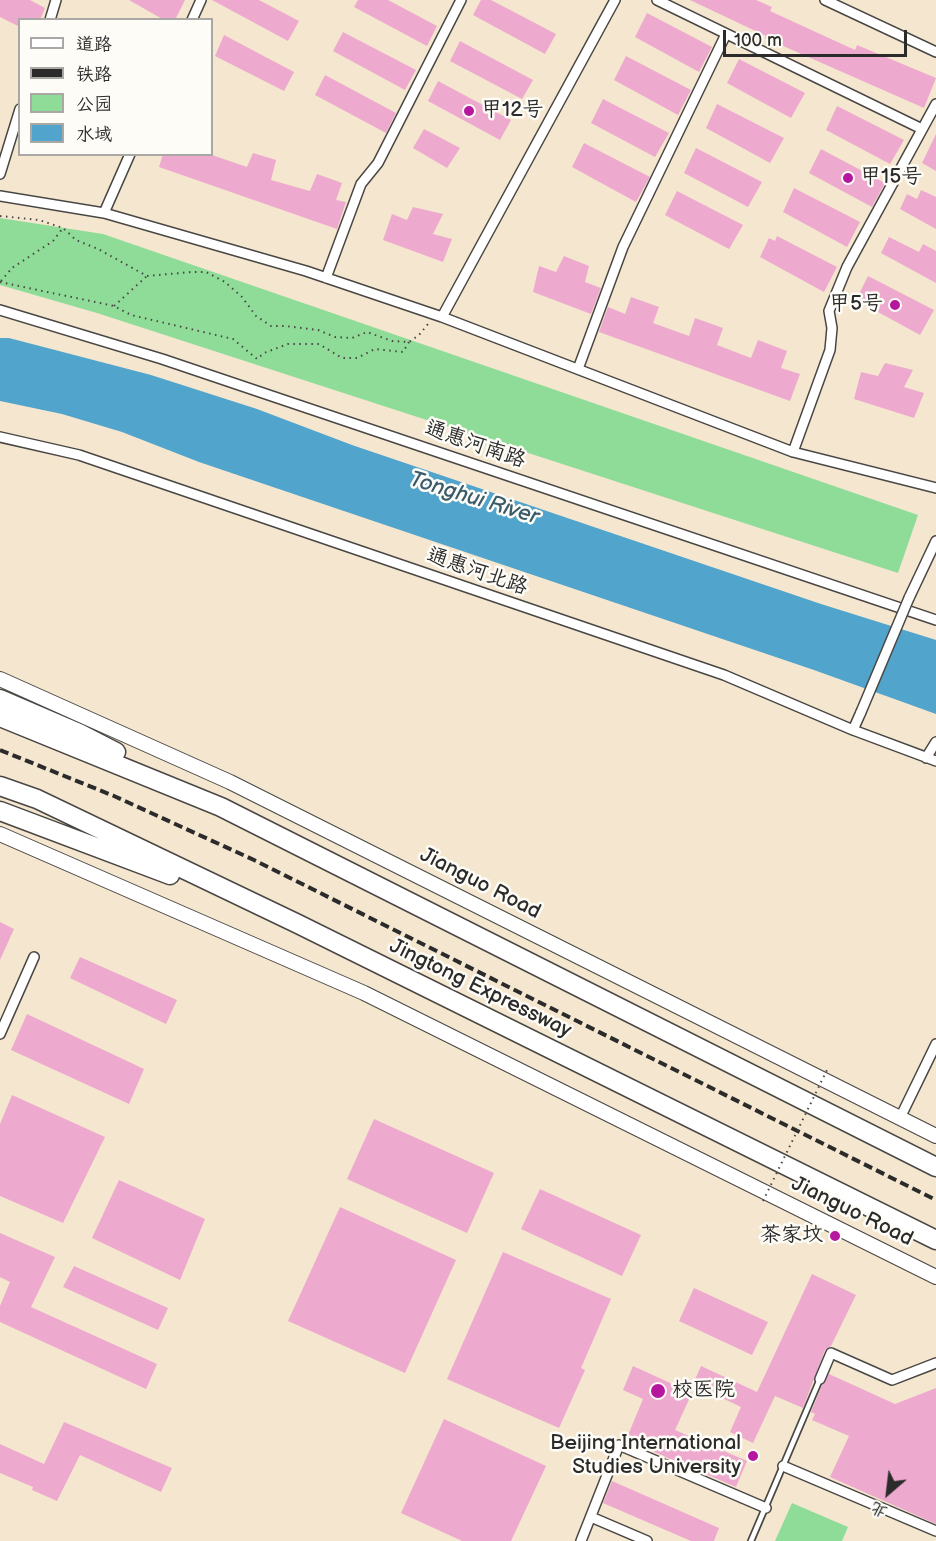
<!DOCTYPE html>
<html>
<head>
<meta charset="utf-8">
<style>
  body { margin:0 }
  #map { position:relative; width:936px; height:1541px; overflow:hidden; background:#f5e6cf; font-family:"Balsamiq Sans","LXGW WenKai TC",sans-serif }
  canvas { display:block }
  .legend { position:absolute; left:18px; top:18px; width:195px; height:138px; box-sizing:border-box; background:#fdfcf7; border:2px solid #a9a8a5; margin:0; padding:8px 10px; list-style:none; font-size:18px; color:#2b2b2b }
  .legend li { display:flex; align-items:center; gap:12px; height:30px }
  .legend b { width:30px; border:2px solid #a9a8a5 }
  .north { position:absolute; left:858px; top:1463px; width:60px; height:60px; -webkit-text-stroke:4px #fdfcf7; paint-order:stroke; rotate:208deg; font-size:16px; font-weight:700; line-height:24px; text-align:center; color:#2b2b2b }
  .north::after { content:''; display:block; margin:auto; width:21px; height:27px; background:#2b2b2b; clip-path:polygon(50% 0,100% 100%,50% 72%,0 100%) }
  .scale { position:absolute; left:723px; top:30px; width:184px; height:27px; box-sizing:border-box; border:3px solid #2b2b2b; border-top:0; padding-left:8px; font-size:18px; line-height:21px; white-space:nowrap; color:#2b2b2b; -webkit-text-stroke:4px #fdfcf7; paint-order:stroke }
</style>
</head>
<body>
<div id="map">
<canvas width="936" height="1541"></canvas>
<ul class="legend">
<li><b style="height:8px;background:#fff"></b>道路</li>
<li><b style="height:8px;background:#2b2b2b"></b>铁路</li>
<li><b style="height:16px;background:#8fdc99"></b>公园</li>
<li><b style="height:16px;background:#51a4cc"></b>水域</li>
</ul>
<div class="north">北</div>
<div class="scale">100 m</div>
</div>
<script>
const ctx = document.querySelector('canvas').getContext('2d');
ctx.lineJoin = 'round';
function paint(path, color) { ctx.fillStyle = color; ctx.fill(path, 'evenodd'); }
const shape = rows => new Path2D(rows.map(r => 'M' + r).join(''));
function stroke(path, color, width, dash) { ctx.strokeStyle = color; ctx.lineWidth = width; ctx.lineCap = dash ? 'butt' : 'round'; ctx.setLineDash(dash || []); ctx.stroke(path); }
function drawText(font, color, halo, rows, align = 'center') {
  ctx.font = font + ' "Balsamiq Sans","LXGW WenKai TC",sans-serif'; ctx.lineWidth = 5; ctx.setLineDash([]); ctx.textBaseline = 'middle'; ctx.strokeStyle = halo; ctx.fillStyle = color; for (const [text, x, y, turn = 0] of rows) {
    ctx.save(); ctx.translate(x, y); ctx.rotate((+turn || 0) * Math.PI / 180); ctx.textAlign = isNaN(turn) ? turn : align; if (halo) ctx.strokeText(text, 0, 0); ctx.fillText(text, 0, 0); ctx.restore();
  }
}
const green = shape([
  [0,218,103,234,918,515,898,573,97,313,0,285],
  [792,1503,848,1527,842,1541,775,1541]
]);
const water = shape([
  [0,338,9,338,151,375,257,409,352,445,821,604,936,640,936,714,814,670,199,462,122,432,62,414,0,401]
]);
const building = shape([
  [0,0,30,0,45,8,40,20,20,20,20,27,0,17],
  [129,0,185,0,175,20,164,20],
  [212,0,259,0,299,21,288,41],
  [358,0,388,0,437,26,427,46,354,7],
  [481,0,491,0,556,34,545,54,473,15],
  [690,0,756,0,772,7,770,11,855,50,857,45,936,78,924,108,765,38,766,36],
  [647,13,712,47,699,72,635,37],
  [343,32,416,70,405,90,333,51],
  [224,35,294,72,284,91,215,56],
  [460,41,533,80,522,99,450,61],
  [626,56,691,90,678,115,614,80],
  [739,59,805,93,791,118,727,83],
  [325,75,396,113,386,133,315,95],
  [438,81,511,120,500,140,428,101],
  [603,99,669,133,655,157,591,123],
  [717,104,784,138,770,163,706,128],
  [837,106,904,140,890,164,826,130],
  [424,129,460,148,447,168,413,148],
  [936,134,936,171,922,163],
  [584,143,650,177,636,202,572,167],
  [696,148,762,182,748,207,684,173],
  [821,149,885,183,872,207,809,173],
  [253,153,276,160,271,180,310,191,317,174,342,183,336,200,346,202,337,229,159,167,163,154,209,154,247,167],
  [794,188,860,222,847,247,783,212],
  [921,190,936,197,936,229,900,209,907,194,917,199],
  [677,191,743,225,729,249,665,215],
  [413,207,443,214,433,234,452,239,443,262,383,240,392,214,407,220],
  [777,236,837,267,824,292,760,257,769,238,775,241],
  [889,237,919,252,923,244,936,251,936,283,881,253],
  [564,256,589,266,585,282,601,288,591,314,533,292,539,266,556,272],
  [868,276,934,310,920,335,856,300],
  [631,297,659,307,653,323,689,336,695,318,723,328,717,345,751,358,758,340,787,351,781,368,800,374,790,401,599,332,608,307,625,314],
  [885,363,913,370,904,387,924,393,914,418,854,399,861,372,878,376],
  [0,922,14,929,0,960],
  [80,957,177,1000,166,1024,70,978],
  [27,1014,144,1069,129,1104,11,1050],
  [12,1095,105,1137,63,1223,0,1196,0,1124],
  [374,1119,494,1173,467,1233,347,1179],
  [119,1180,205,1219,180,1280,92,1238],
  [540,1189,641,1235,622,1276,521,1229],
  [340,1207,456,1260,405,1373,288,1321],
  [0,1233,55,1257,31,1307,157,1364,146,1389,0,1322,0,1306,10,1282,0,1277],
  [503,1252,611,1299,581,1368,585,1370,559,1428,447,1379],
  [74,1266,168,1308,158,1330,63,1287],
  [812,1274,856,1295,831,1346,825,1350,803,1408,775,1396,753,1443,730,1432,741,1407,693,1384,701,1366,757,1392],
  [694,1288,768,1322,752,1355,679,1321],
  [633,1366,692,1393,675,1430,747,1461,736,1487,626,1440,643,1399,623,1390],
  [829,1374,895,1404,936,1388,936,1524,830,1477,849,1436,812,1420,815,1414,811,1412,822,1385],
  [444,1419,546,1466,511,1541,462,1541,401,1513],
  [64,1422,172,1468,161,1492,80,1455,57,1501,32,1490,33,1487,0,1473,0,1444,44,1464],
  [612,1481,719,1528,714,1541,691,1541,603,1503]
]);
const path = shape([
  [0,216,39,220,63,228,76,240,98,249,147,276,191,272,206,272,225,282,242,297,256,316,271,326,285,326,318,330,335,337,352,338,367,332,392,341,409,342,419,335,428,324],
  [1,281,12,268,53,241,63,228],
  [0,282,114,306,131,315,233,339,257,359,264,353,288,344,319,344,342,358,357,358,375,349,403,352,409,342],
  [114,306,147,276]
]);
const service = shape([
  [751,1541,820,1379]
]);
const minor = shape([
  [657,0,922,129],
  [825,0,936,52],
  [50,20,56,0],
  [192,20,201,0],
  [0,174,20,109],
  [0,196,104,213,306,271,442,317,793,452,936,488],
  [104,213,130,154],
  [326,278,361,184,378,163,461,0],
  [0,310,162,359,936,620],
  [442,317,615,0],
  [578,369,623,247,726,34],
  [0,437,79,455,724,675,853,730,936,761],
  [793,452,830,350,832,328,829,311,847,267,936,104],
  [909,598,936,541],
  [853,730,861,712],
  [926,758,936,742],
  [0,1034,34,957],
  [900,1118,936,1044],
  [820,1379,831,1353,892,1380,936,1363],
  [783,1466,936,1531],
  [591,1517,647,1541],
  [581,1541,619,1445,766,1508]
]);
const secondary = shape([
  [0,679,230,782,936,1136],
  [0,834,364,993,936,1277]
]);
const motorway = shape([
  [0,699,79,733,116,752],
  [0,717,221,807,936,1167],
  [0,786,37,799,298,924,936,1240],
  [0,811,170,875]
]);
const rail = shape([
  [0,750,114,796,254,860,936,1200]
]);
const pathBridge = shape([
  [763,1201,827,1070]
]);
const minorBridge = shape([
  [861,712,909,598]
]);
const markers = [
  [469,111,6,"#b5179e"],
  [848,178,6,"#b5179e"],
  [895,305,6,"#b5179e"],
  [835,1236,6,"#b5179e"],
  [658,1391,8,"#b5179e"],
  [753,1456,6,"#b5179e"]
];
const poiNames = [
  ["甲12号",481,111],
  ["甲15号",860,178],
  ["甲5号",883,305,"right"],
  ["茶家坟",823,1236,"right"],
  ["校医院",672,1391],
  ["Beijing International",741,1444,"right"],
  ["Studies University",741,1468,"right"]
];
const streetNames = [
  ["通惠河南路",475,445,19],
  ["通惠河北路",477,572,19],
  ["Jianguo Road",480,884,27],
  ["Jingtong Expressway",480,989,26],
  ["Jianguo Road",852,1212,26]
];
const waterNames = [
  ["Tonghui River",474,499,17]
];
paint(green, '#8fdc99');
paint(water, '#51a4cc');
paint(building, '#edaace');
stroke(service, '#494744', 8);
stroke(minor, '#494744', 12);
stroke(secondary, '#494744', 16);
stroke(motorway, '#494744', 21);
stroke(path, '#494744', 2, [1.5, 4.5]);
stroke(service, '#fff', 4.5);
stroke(minor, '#fff', 9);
stroke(secondary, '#fff', 14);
stroke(motorway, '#fff', 18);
stroke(rail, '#2b2b2b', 4, [9, 4.5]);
stroke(minorBridge, '#494744', 12, []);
stroke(pathBridge, '#494744', 2, [1.5, 4.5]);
stroke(minorBridge, '#fff', 9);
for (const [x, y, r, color] of markers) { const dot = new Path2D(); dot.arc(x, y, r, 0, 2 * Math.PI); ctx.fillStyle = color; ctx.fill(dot); stroke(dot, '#fdfcf7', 2); }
drawText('21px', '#2b2b2b', '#fdfcf7', poiNames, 'left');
drawText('21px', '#2b2b2b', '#fdfcf7', streetNames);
drawText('italic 22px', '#3a5b6b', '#fdfcf7', waterNames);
</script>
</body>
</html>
